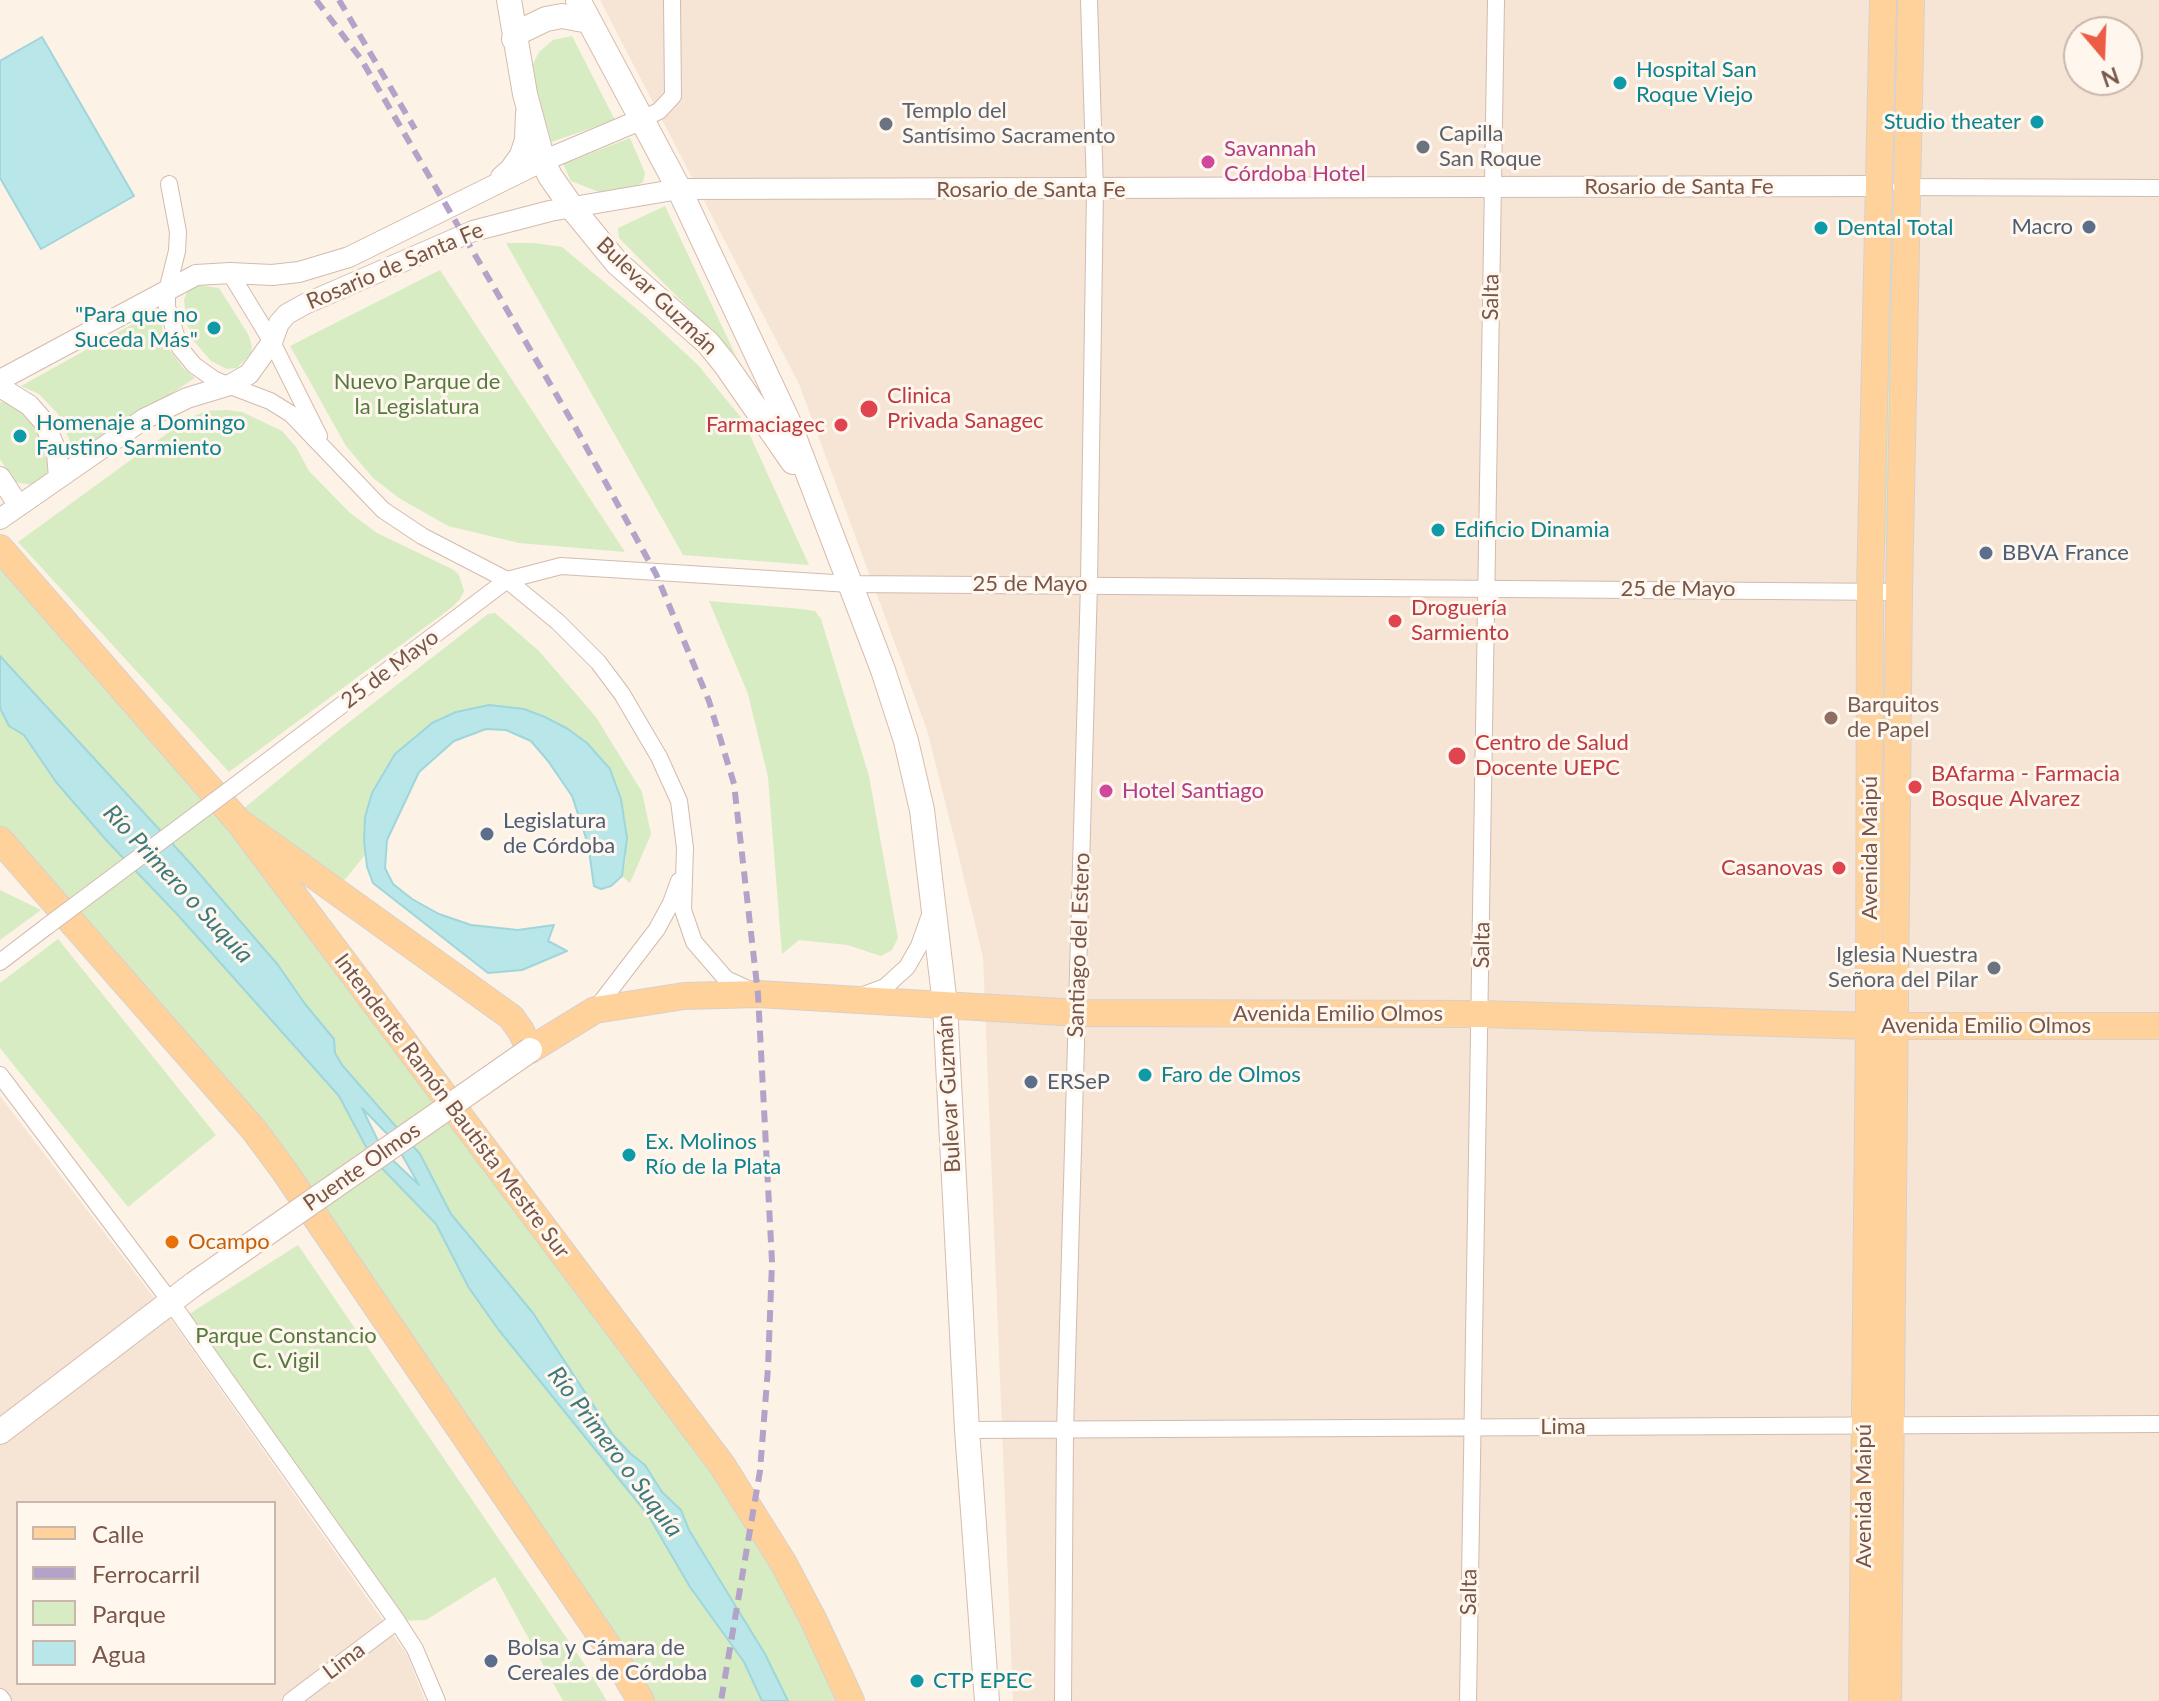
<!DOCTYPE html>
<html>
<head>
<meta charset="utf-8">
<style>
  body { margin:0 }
  #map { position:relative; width:2159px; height:1701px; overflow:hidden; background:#fdf2e6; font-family:Lato,sans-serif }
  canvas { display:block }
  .legend { position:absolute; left:16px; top:1501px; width:260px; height:184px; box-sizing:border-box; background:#fff7ee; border:2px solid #c9b7ac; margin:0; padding:10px 14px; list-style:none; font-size:24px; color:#795649 }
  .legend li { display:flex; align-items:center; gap:16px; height:40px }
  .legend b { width:40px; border:2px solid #c9b7ac }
  .north { position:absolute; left:2063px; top:16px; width:80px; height:80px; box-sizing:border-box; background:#fff7ee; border:2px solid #c9b7ac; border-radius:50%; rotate:161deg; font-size:22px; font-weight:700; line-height:32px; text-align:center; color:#795649 }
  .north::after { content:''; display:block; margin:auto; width:28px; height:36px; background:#ed5d46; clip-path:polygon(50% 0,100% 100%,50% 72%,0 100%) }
</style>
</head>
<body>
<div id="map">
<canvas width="2159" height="1701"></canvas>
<ul class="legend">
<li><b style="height:10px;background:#ffd29c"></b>Calle</li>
<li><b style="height:10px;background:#b4a3c8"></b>Ferrocarril</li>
<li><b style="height:22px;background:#d7ecc3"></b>Parque</li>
<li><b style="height:22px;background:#b9e6e8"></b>Agua</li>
</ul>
<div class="north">N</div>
</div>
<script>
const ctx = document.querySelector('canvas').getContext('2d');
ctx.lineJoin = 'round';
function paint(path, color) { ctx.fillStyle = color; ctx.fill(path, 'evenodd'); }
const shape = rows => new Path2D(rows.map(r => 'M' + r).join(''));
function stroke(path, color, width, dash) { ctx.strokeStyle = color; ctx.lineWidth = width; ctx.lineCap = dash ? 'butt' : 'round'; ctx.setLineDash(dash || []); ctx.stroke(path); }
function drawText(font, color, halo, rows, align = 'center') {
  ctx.font = font + ' Lato,sans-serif'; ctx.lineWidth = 6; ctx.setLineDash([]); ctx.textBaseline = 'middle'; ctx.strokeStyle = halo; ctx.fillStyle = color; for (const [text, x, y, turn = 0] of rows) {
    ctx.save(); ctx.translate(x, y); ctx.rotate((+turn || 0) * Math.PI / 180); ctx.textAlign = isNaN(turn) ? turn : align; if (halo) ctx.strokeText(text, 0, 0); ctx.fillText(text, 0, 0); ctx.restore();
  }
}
const residential = shape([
  [600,0,2159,0,2159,1701,1013,1701,983,957,957,849,927,730,799,384],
  [2079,32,2127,32,2127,80,2079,80],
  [0,1096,177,1328,407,1655,425,1701,0,1701],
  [18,1503,274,1503,274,1683,18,1683]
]);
const green = shape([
  [572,36,615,120,551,142,531,68,539,52,553,40],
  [630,138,645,173,643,182,625,193,604,194,571,181,563,164],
  [665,206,736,356,619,238,618,228],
  [1886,234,1893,234,1892,547,1884,548],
  [534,243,562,247,645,316,698,365,743,420,809,565,683,555,506,243],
  [440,270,625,552,519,543,448,526,399,498,373,478,346,446,290,346],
  [197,285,219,288,248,334,252,346,251,353,237,368,227,369,211,361,192,339,187,323,184,300,188,289],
  [158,310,166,345,183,368,195,378,71,459,69,439,58,414,39,394,21,386],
  [0,402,9,402,34,420,49,467,44,479,34,485,14,482,0,459],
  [227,410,242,412,282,431,296,447,309,471,350,513,377,533,454,570,459,575,464,591,460,599,451,608,229,772,18,542,187,419,206,411],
  [0,548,238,821,722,1465,851,1701,788,1701,765,1654,689,1530,681,1510,662,1492,645,1465,630,1454,613,1435,533,1313,451,1214,420,1154,342,1065,335,1053,334,1038,305,1004,278,965,191,864,0,656],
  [709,601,802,609,815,611,821,619,869,776,898,938,892,950,881,956,847,945,799,940,782,954,768,777,748,694],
  [495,613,539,651,596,717,642,792,651,834,630,883,622,876,626,859,625,819,620,797,610,769,587,743,568,729,524,709,456,712,413,737,364,840,365,855,342,883,242,810,334,734,488,614],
  [0,708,9,726,24,735,56,782,107,841,176,913,339,1096,372,1158,436,1224,469,1288,498,1329,648,1515,690,1587,744,1662,762,1701,641,1701,285,1172,0,840],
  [0,890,41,910,0,940],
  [58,939,216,1135,128,1207,0,1048,0,983],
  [298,1245,587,1668,607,1701,563,1701,495,1577,426,1620,397,1621,186,1316]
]);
const water = shape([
  [42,37,134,196,41,249,0,178,0,61,42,37],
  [0,656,191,864,278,965,305,1004,334,1039,335,1053,342,1065,420,1154,451,1214,533,1313,613,1435,631,1454,645,1465,662,1492,681,1510,689,1530,765,1654,788,1701,762,1701,744,1662,690,1587,648,1515,498,1329,469,1288,436,1224,372,1158,339,1096,176,913,107,841,56,782,24,735,9,726,0,708,0,656],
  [362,1108,394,1141,419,1185,383,1151,362,1108],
  [489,705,524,709,545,717,568,729,587,743,610,769,621,799,627,838,622,876,611,886,601,889,594,886,588,844,572,796,548,761,531,741,506,730,486,729,454,741,419,772,387,840,385,868,393,884,412,899,439,914,471,925,518,930,554,925,548,941,567,951,522,970,488,973,373,883,367,867,364,840,365,817,372,793,395,754,432,723,456,712,489,705]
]);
const minor = shape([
  [640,120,659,111,673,96,672,0],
  [169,184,178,232,177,251,167,291,167,307,180,348,194,365,215,380,270,401,291,414,383,510,422,536,507,580,558,622,598,662,622,694,659,757,679,801,685,848,683,910,694,942,726,979,750,990],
  [1901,187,2159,188],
  [230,273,272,342,319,436],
  [232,788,507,580,561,566,850,584,1899,592],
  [0,962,46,927],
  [861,996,885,987,907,967,919,946,930,915],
  [595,1010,657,929,671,903,679,881],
  [0,1075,170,1301,397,1621,415,1649,437,1701],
  [967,1430,2159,1424],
  [0,1697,3,1701],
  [291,1701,397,1621],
  [1063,1701,1065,1431,1089,584,1095,190,1089,0],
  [1468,1701,1496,0]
]);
const tertiary = shape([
  [501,177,510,169,520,155,525,140,526,113],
  [0,380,196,275,230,273,272,275,299,272,349,257,543,161,640,120],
  [0,387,29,405,44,422,57,453,59,478],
  [0,477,19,506],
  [0,519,144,419,187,398,230,385,249,374,272,342,279,323,287,314,305,304,473,231,550,211,679,189,1879,186]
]);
const secondary = shape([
  [509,0,525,94,543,161,550,176,573,209,617,263,708,343,725,364,793,462],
  [578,0,679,189,788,421,883,670,906,741,922,810,945,1005,967,1430,987,1701],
  [514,39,521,31,546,19,562,16,589,21],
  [0,1432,194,1284]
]);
const primary = shape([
  [0,548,238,821,722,1465,784,1564,814,1621,851,1701],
  [238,821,511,1017,521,1031,530,1050,595,1010,684,996,758,994,1078,1013,1481,1014,1869,1026,2159,1026],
  [0,840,254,1130,285,1172,612,1652,641,1701],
  [1862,1701,1869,1026,1870,591,1883,0],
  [1888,1701,1899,592,1911,0]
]);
const rail = shape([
  [316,0,361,59,574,425,656,574,709,701,734,784,758,994,772,1262,768,1368,760,1471,721,1701],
  [339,0,415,129]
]);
const minorBridge = shape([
  [46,927,232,788]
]);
const secondaryBridge = shape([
  [194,1284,530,1050]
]);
const markers = [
  [1620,83,8,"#0f9aa8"],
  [2037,122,8,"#0f9aa8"],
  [886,124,8,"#6b7280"],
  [1423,147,8,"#6b7280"],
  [1208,162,8,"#d1479c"],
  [2089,227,8,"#5c6f8a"],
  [1821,228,8,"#0f9aa8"],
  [214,328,8,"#0f9aa8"],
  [869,409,10,"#e0444e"],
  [841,425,8,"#e0444e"],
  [20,436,8,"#0f9aa8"],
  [1438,530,8,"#0f9aa8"],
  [1986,553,8,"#5c6f8a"],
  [1395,621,8,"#e0444e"],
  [1831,718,8,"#8d6e63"],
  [1457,756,10,"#e0444e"],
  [1915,787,8,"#e0444e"],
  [1106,791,8,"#d1479c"],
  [487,834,8,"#5c6f8a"],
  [1839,868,8,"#e0444e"],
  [1994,968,8,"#6b7280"],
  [1145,1075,8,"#0f9aa8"],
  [1031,1082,8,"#5c6f8a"],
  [629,1155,8,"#0f9aa8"],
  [172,1242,8,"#e8710a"],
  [491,1661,8,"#5c6f8a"],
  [917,1681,8,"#0f9aa8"]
];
const cultureNames = [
  ["Hospital San",1636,70],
  ["Roque Viejo",1636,95],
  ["Studio theater",2021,122,"right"],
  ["Dental Total",1837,228],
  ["\"Para que no",198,315,"right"],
  ["Suceda Más\"",198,340,"right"],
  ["Homenaje a Domingo",36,423],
  ["Faustino Sarmiento",36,448],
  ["Edificio Dinamia",1454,530],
  ["Faro de Olmos",1161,1075],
  ["Ex. Molinos",645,1142],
  ["Río de la Plata",645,1167],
  ["CTP EPEC",933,1681]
];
const worshipNames = [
  ["Templo del",902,111],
  ["Santísimo Sacramento",902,136],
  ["Capilla",1439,134],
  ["San Roque",1439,159],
  ["Iglesia Nuestra",1978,955,"right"],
  ["Señora del Pilar",1978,980,"right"]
];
const hotelNames = [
  ["Savannah",1224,149],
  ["Córdoba Hotel",1224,174],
  ["Hotel Santiago",1122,791]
];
const streetNames = [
  ["Rosario de Santa Fe",1679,187],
  ["Rosario de Santa Fe",1031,190],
  ["Rosario de Santa Fe",395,266,-23],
  ["Bulevar Guzmán",657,296,44],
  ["Salta",1491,297,-89],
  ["25 de Mayo",1030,584],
  ["25 de Mayo",1678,589],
  ["25 de Mayo",390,669,-37],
  ["Avenida Maipú",1870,848,-90],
  ["Santiago del Estero",1079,945,-88],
  ["Salta",1482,945,-89],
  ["Avenida Emilio Olmos",1338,1014],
  ["Avenida Emilio Olmos",1986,1026],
  ["Bulevar Guzmán",949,1094,-93],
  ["Intendente Ramón Bautista Mestre Sur",452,1106,53],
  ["Puente Olmos",362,1167,-35],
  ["Lima",1563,1427],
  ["Avenida Maipú",1864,1496,-90],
  ["Salta",1469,1592,-89],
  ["Lima",344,1661,-37]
];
const serviceNames = [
  ["Macro",2073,227,"right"],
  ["BBVA France",2002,553],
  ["Legislatura",503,821],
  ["de Córdoba",503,846],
  ["ERSeP",1047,1082],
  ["Bolsa y Cámara de",507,1648],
  ["Cereales de Córdoba",507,1673]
];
const parkNames = [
  ["Nuevo Parque de",417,382],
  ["la Legislatura",417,407],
  ["Parque Constancio",286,1336],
  ["C. Vigil",286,1361]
];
const healthNames = [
  ["Clinica",887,396],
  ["Privada Sanagec",887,421],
  ["Farmaciagec",825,425,"right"],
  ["Droguería",1411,608],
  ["Sarmiento",1411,633],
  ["Centro de Salud",1475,743],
  ["Docente UEPC",1475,768],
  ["BAfarma - Farmacia",1931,774],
  ["Bosque Alvarez",1931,799],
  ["Casanovas",1823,868,"right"]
];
const educationNames = [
  ["Barquitos",1847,705],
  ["de Papel",1847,730]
];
const foodNames = [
  ["Ocampo",188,1242]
];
const waterNames = [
  ["Río Primero o Suquía",178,884,47],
  ["Río Primero o Suquía",615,1452,53]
];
paint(residential, '#f6e4d4');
paint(green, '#d7ecc3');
paint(water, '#b9e6e8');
stroke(water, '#9fd6db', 2);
stroke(minor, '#d3bbae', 18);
stroke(tertiary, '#d3bbae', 22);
stroke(secondary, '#d8bcad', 26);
stroke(primary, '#d9d0cc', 28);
stroke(minor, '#fff', 16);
stroke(tertiary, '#fff', 20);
stroke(secondary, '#fff', 24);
stroke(primary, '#ffd29c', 26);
stroke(rail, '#b4a3c8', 6, [12, 8]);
stroke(minorBridge, '#d3bbae', 18, []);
stroke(secondaryBridge, '#d8bcad', 26, []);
stroke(minorBridge, '#fff', 16);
stroke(secondaryBridge, '#fff', 24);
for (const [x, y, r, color] of markers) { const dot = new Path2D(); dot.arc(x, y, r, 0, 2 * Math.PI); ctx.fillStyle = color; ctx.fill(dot); stroke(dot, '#fff7ee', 3); }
drawText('22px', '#0d838f', '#fff7ee', cultureNames, 'left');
drawText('22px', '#5b616d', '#fff7ee', worshipNames, 'left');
drawText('22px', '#b23c85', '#fff7ee', hotelNames, 'left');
drawText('22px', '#795649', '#fff7ee', streetNames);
drawText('22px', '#4e5e75', '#fff7ee', serviceNames, 'left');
drawText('22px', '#54793d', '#fff7ee', parkNames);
drawText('22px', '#be3a42', '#fff7ee', healthNames, 'left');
drawText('22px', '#785e54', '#fff7ee', educationNames, 'left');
drawText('22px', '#c56008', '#fff7ee', foodNames, 'left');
drawText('italic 24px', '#3c797e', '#fff7ee', waterNames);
</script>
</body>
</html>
